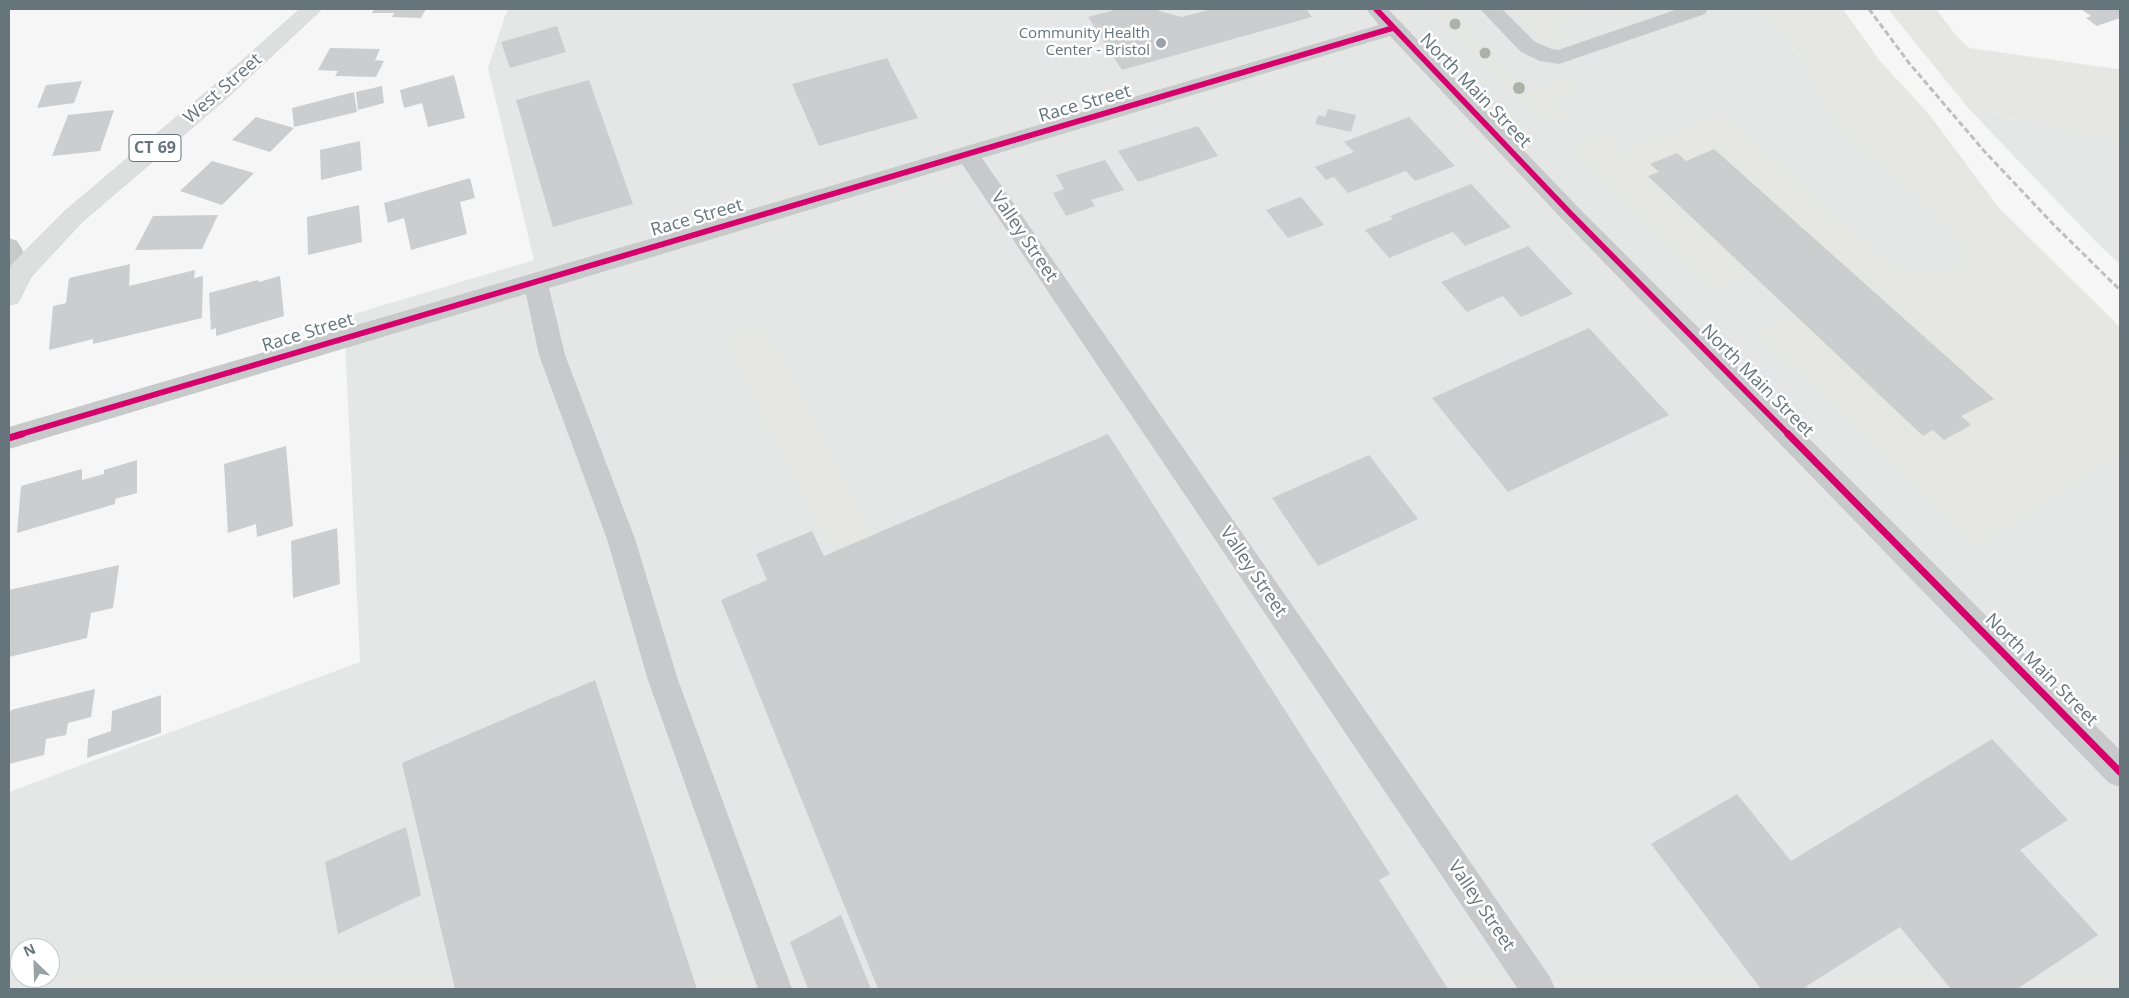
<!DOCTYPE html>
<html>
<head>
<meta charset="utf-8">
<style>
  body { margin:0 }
  #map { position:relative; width:2129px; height:998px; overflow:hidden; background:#f6f6f6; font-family:"Open Sans",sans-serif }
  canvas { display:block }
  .frame { position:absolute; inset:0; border:10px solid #66757c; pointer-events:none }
  .north { position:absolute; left:10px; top:938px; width:50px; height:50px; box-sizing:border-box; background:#fff; border:1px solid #c2c8cb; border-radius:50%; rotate:336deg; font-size:14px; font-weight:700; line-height:20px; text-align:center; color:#66757c }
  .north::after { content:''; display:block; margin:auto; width:18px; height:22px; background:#98a2a7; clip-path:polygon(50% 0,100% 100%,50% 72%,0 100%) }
</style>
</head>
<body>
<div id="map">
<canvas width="2129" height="998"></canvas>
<div class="frame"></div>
<div class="north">N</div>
</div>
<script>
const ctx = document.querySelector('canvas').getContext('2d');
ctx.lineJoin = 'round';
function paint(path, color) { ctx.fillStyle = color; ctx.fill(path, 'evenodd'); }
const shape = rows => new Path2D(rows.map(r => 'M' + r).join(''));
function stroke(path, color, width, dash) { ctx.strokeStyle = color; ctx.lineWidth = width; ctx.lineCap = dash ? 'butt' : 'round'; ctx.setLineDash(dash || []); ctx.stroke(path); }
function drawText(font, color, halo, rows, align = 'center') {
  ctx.font = font + ' "Open Sans",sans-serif'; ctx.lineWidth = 5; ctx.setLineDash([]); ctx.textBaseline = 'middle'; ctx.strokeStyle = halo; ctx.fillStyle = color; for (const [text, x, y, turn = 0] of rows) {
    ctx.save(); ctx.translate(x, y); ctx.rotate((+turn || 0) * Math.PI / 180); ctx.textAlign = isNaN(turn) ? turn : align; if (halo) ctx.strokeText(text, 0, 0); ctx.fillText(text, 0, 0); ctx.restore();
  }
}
const built = shape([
  [513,9,1759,9,1798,53,1839,130,1927,206,2120,384,2120,989,9,989,9,792,360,662,344,317,534,260,488,68,507,10],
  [20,948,50,948,50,978,20,978],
  [1969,109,2120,140,2120,264,2098,244]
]);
const green = shape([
  [1431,9,1446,9,1528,91,1571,76,1584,88,1555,100,1571,116,1546,126],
  [1509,9,1596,9,1552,24,1566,38,1564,42,1560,44,1541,38],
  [1605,9,1637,9,1630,18,1621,21],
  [1759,9,1843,9,1879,60,1928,113,1999,208,2120,327,2120,451,1976,545,1757,333,1795,315,1944,439,1971,425,1961,416,1993,398,1714,149,1686,161,1677,153,1651,163,1659,172,1649,176,1750,273,1712,290,1569,149,1608,135,1624,151,1724,113,1873,250,1893,266,1908,272,1930,274,1945,273,1958,267,1964,256,1964,246,1952,231,1927,206,1839,130,1798,53],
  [1888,9,1936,9,1958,38,1970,48,2117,69,2120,68,2120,140,1969,109],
  [759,330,772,342,784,362,871,536,835,551,768,429,730,351,729,341,736,335,746,331]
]);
const building = shape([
  [374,9,426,9,421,18,392,17,394,13,372,13],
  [1118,9,1157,9,1159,11,1182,17,1212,9,1306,9,1312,17,1122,70,1088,17],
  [2081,9,2120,9,2120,18,2097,26,2086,18,2091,16],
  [557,26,566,52,510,68,501,42],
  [330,48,380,49,375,60,384,61,376,77,335,76,338,71,318,70],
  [887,58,918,118,819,146,792,84],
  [454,75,465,118,428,127,422,103,404,108,400,90],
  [589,80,633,204,553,227,516,100],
  [82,81,74,103,37,108,46,85],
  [382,86,384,103,358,110,356,92],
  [354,92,357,112,294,127,292,108],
  [1328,109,1356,115,1351,132,1315,124,1318,115,1325,117],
  [114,110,100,151,52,156,68,115],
  [256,117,294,128,270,152,232,140],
  [1409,117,1455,166,1415,181,1406,171,1348,193,1334,177,1326,180,1315,167,1354,152,1344,142],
  [1198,126,1218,156,1138,182,1118,151],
  [360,141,362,170,321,180,320,150],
  [1714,149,1994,399,1961,416,1971,425,1944,440,1933,430,1923,436,1648,176,1659,172,1650,164,1677,153,1686,161],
  [1105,160,1124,190,1091,200,1095,206,1066,216,1053,193,1064,189,1056,175],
  [212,161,254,173,222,205,180,191],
  [470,178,475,198,460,202,467,234,411,250,404,218,388,223,384,203],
  [1471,184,1511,227,1465,246,1453,232,1389,258,1365,230,1393,219,1390,216],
  [1301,197,1324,225,1288,238,1266,210],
  [359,205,362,242,308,255,307,217],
  [218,215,202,249,135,250,153,216],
  [1528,246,1573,294,1521,317,1503,296,1467,312,1441,282],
  [130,264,129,286,195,270,194,278,203,276,202,318,93,344,93,339,49,350,53,306,66,303,69,278],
  [280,276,284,316,216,336,216,328,211,330,209,293,258,280,259,282],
  [1589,328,1669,415,1508,492,1432,398],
  [1108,434,1390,874,1379,880,1448,989,878,989,721,600,767,580,756,554,812,531,824,556],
  [286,446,293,526,257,537,256,524,228,533,224,464],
  [1369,455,1418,519,1318,566,1272,498],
  [137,460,137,493,115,499,115,504,17,533,21,486,82,469,82,480,104,474,104,470],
  [337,528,340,584,293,598,291,541],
  [119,565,113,608,91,613,87,638,9,657,9,590],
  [595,680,697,989,455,989,402,763],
  [95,689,91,717,68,723,66,735,46,739,44,755,9,764,9,715,11,710],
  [161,695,161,733,87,758,88,739,111,731,112,711],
  [1992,739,2068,820,2020,850,2098,935,2017,989,1951,989,1900,927,1802,989,1761,989,1651,844,1737,794,1791,861],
  [406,827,421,895,338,934,325,862],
  [841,915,871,989,808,989,790,942]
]);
const minor = shape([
  [1366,9,1388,9,1577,206,2120,750,2120,787,2109,783,1561,218,1390,36,982,158,1550,977,1555,989,1518,989,962,164,549,288,565,355,635,539,678,680,792,989,758,989,648,680,607,539,539,355,526,294,9,449,9,427,1379,25,1366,9],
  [1480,9,1502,9,1535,42,1552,49,1558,50,1678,9,1708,9,1705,14,1559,64,1540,61,1521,52,1480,9],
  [9,238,17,241,21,247,33,271,30,278,21,280,12,278,9,271,9,238]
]);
const major = shape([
  [300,9,322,9,227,98,82,222,31,277,18,303,9,305,9,271,12,264,66,210,211,88,300,9]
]);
const rail = shape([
  [1869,9,1909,63,1985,152,2054,225,2120,290]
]);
const cyclewayFar1 = shape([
  [1376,9,1569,212,1789,435],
  [18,435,1393,28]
]);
const cycleway = shape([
  [1788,434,2120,772],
  [9,438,22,434]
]);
const trees = [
  [1455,24,5.5],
  [1485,53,5.5],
  [1519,88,6]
];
const markers = [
  [1161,43,6,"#98a2a7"]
];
const farPoinames = [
  ["Community Health",1150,34],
  ["Center - Bristol",1150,51]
];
const shields = [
  [155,148,52]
];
const shieldNames = [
  ["CT 69",155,148]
];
const streetNames = [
  ["West Street",223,89,-41],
  ["North Main Street",1475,91,46],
  ["Race Street",1085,104,-16],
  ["Race Street",697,218,-16],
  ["Valley Street",1024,237,56],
  ["Race Street",308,333,-17],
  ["North Main Street",1757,381,45],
  ["Valley Street",1253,572,56],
  ["North Main Street",2041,670,45],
  ["Valley Street",1481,906,56]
];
paint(built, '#e5e7e6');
paint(green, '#e6e7e3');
paint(building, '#cccdce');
stroke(major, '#d1d2d3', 1);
paint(minor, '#c7c9ca');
paint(major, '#dddede');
stroke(rail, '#bec0c0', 3, [6, 3]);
stroke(cyclewayFar1, '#d6006c', 5.5);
stroke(cycleway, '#d6006c', 7);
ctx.fillStyle = '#abb2a8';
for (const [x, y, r] of trees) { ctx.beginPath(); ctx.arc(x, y, r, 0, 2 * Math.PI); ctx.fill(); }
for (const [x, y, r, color] of markers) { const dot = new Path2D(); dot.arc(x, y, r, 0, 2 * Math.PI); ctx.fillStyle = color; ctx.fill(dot); stroke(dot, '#fff', 2); }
drawText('15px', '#66757c', '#fff', farPoinames, 'right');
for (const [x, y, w] of shields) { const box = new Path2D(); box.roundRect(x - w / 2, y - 13.5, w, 27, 4); ctx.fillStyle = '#fff'; ctx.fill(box); stroke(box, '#66757c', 1); }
drawText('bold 16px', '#66757c', null, shieldNames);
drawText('18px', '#66757c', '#fff', streetNames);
</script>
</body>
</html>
